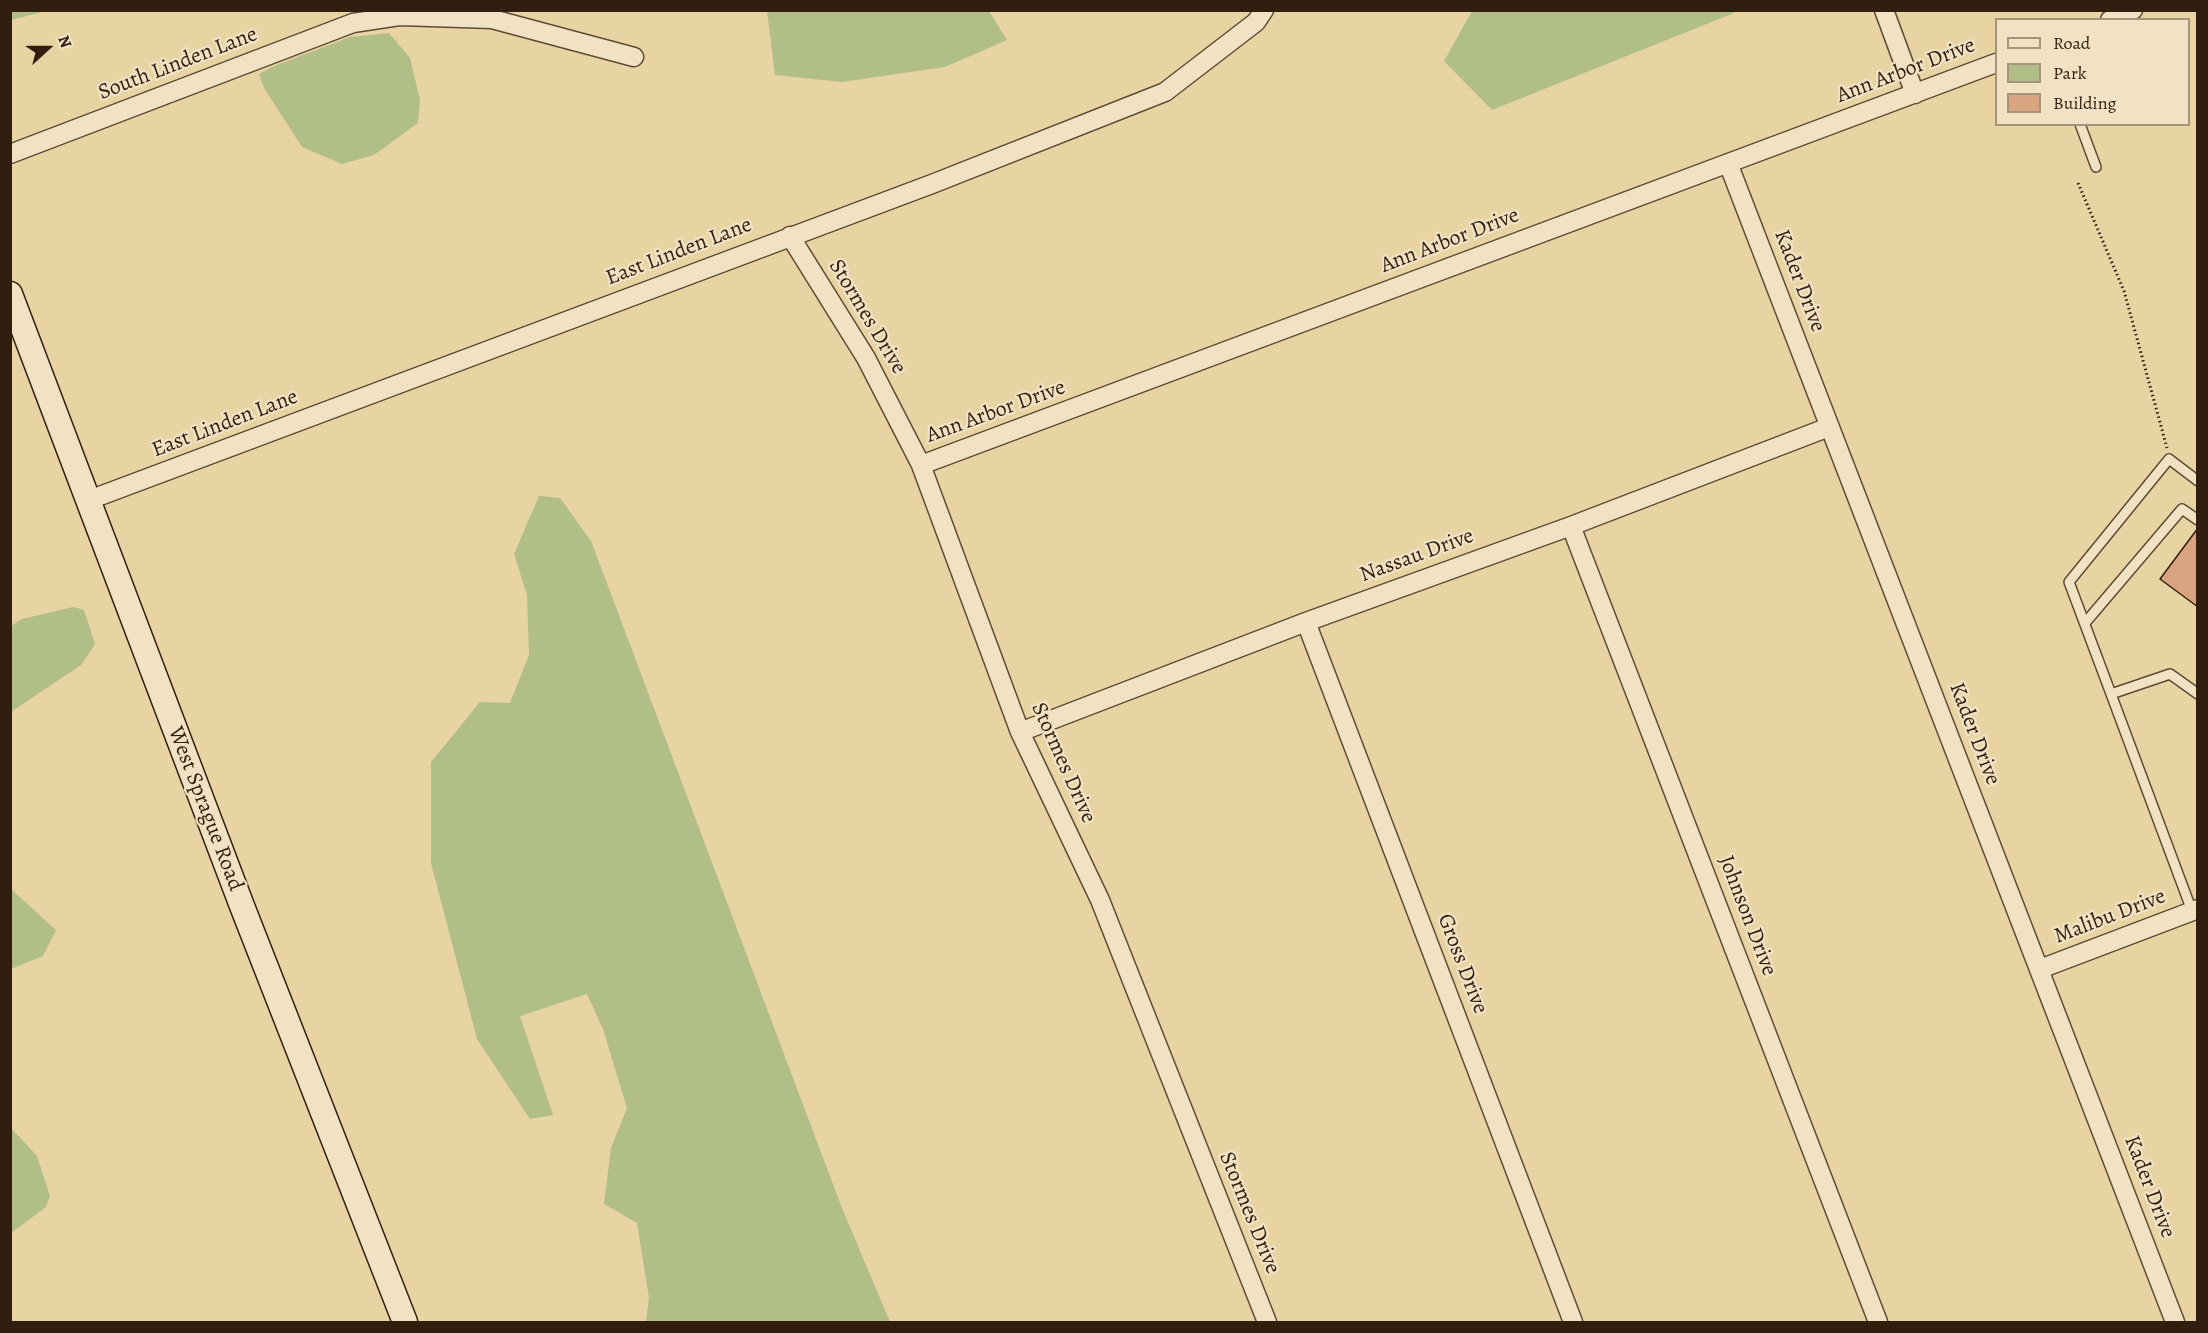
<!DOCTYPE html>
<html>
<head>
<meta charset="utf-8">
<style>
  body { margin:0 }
  #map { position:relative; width:2208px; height:1333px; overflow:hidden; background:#e8d3a2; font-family:Alegreya,serif }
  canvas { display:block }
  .frame { position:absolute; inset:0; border:12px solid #311e0f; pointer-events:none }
  .legend { position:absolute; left:1995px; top:18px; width:195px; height:108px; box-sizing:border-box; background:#f0e2c3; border:2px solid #a4947b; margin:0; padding:8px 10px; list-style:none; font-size:18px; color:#311e0f }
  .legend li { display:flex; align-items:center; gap:12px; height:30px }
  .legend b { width:30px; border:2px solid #a4947b }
  .north { position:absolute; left:18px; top:18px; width:60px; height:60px; -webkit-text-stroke:4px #f0e2c3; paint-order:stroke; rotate:69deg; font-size:16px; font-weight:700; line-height:24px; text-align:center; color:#311e0f }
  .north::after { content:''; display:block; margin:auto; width:21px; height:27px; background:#311e0f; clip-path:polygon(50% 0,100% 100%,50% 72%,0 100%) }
</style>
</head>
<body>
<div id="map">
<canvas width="2208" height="1333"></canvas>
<div class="frame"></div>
<ul class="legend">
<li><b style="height:8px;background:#f0e2c3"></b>Road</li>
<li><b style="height:16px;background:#b2be88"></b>Park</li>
<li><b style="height:16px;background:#daa481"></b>Building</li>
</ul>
<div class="north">N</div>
</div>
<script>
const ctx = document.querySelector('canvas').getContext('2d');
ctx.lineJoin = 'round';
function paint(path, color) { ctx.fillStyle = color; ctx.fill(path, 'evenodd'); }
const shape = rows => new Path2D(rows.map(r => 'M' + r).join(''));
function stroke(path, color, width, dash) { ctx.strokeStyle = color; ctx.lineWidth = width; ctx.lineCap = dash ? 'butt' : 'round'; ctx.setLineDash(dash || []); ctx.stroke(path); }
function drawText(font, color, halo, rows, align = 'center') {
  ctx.font = font + ' Alegreya,serif'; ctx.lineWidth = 4.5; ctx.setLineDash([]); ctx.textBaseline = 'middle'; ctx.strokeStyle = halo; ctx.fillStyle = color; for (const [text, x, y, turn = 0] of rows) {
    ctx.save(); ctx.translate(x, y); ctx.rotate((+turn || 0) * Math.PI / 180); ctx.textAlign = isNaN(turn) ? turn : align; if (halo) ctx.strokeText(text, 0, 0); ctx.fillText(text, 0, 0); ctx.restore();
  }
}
const green = shape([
  [10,11,11,10,46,11,11,20],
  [767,11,989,11,1007,40,945,67,842,82,775,75],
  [1734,11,1734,13,1492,110,1444,61,1472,11],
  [389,33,410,58,420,100,418,123,374,155,342,164,302,147,264,88,259,74,274,66,350,37],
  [539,496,560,498,591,541,842,1208,890,1322,646,1322,649,1298,637,1223,604,1204,611,1148,627,1108,603,1029,587,994,520,1016,553,1115,530,1119,477,1039,431,863,431,762,480,702,510,703,529,655,527,595,514,554],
  [73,607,84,610,95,644,81,665,11,712,11,626,22,619],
  [11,889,56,930,43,956,11,969],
  [11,1128,37,1156,50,1196,46,1207,11,1233]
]);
const building = shape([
  [2198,528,2198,607,2160,579,2198,528]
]);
const path = shape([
  [2078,183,2124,291,2167,448]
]);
const lane = shape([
  [2080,124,2096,167],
  [2085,623,2182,509,2198,520],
  [2111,694,2069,582,2169,459,2198,481],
  [2192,911,2111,694,2170,674,2198,694]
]);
const street = shape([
  [1884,10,1915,94],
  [2110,20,2133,10],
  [10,154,353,23,399,16,492,19,634,57],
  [1728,163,2175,1322],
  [790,236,866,358,921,465,1020,732,1100,900,1267,1322],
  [921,465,1996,63],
  [89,500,932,184,1165,92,1256,22,1264,10],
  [1571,526,1878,1322],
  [1306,622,1573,1322],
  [1020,732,1306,622,1571,526,1829,427],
  [2040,969,2198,909]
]);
const secondary = shape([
  [10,294,242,906,405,1322]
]);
const streetNames = [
  ["South Linden Lane",178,64,-21],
  ["Ann Arbor Drive",1906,71,-21],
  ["Ann Arbor Drive",1450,241,-21],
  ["East Linden Lane",679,252,-21],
  ["Kader Drive",1799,281,69],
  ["Stormes Drive",867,317,59],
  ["Ann Arbor Drive",996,412,-20],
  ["East Linden Lane",225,424,-21],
  ["Nassau Drive",1417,556,-20],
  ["Kader Drive",1974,734,69],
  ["Stormes Drive",1063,763,66],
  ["West Sprague Road",205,809,69],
  ["Johnson Drive",1747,916,69],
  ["Malibu Drive",2110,917,-21],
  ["Gross Drive",1462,964,69],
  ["Kader Drive",2149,1187,69],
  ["Stormes Drive",1249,1213,68]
];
paint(green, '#b2be88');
paint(building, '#daa481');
stroke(building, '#311e0f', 1.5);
stroke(lane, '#5f4b34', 12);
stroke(street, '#5f4b34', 21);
stroke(secondary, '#311e0f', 27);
stroke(path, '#311e0f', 3, [1.5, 3]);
stroke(lane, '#f0e2c3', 9);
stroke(street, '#f0e2c3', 18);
stroke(secondary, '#f0e2c3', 24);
drawText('22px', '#311e0f', '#f0e2c3', streetNames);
</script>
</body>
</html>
